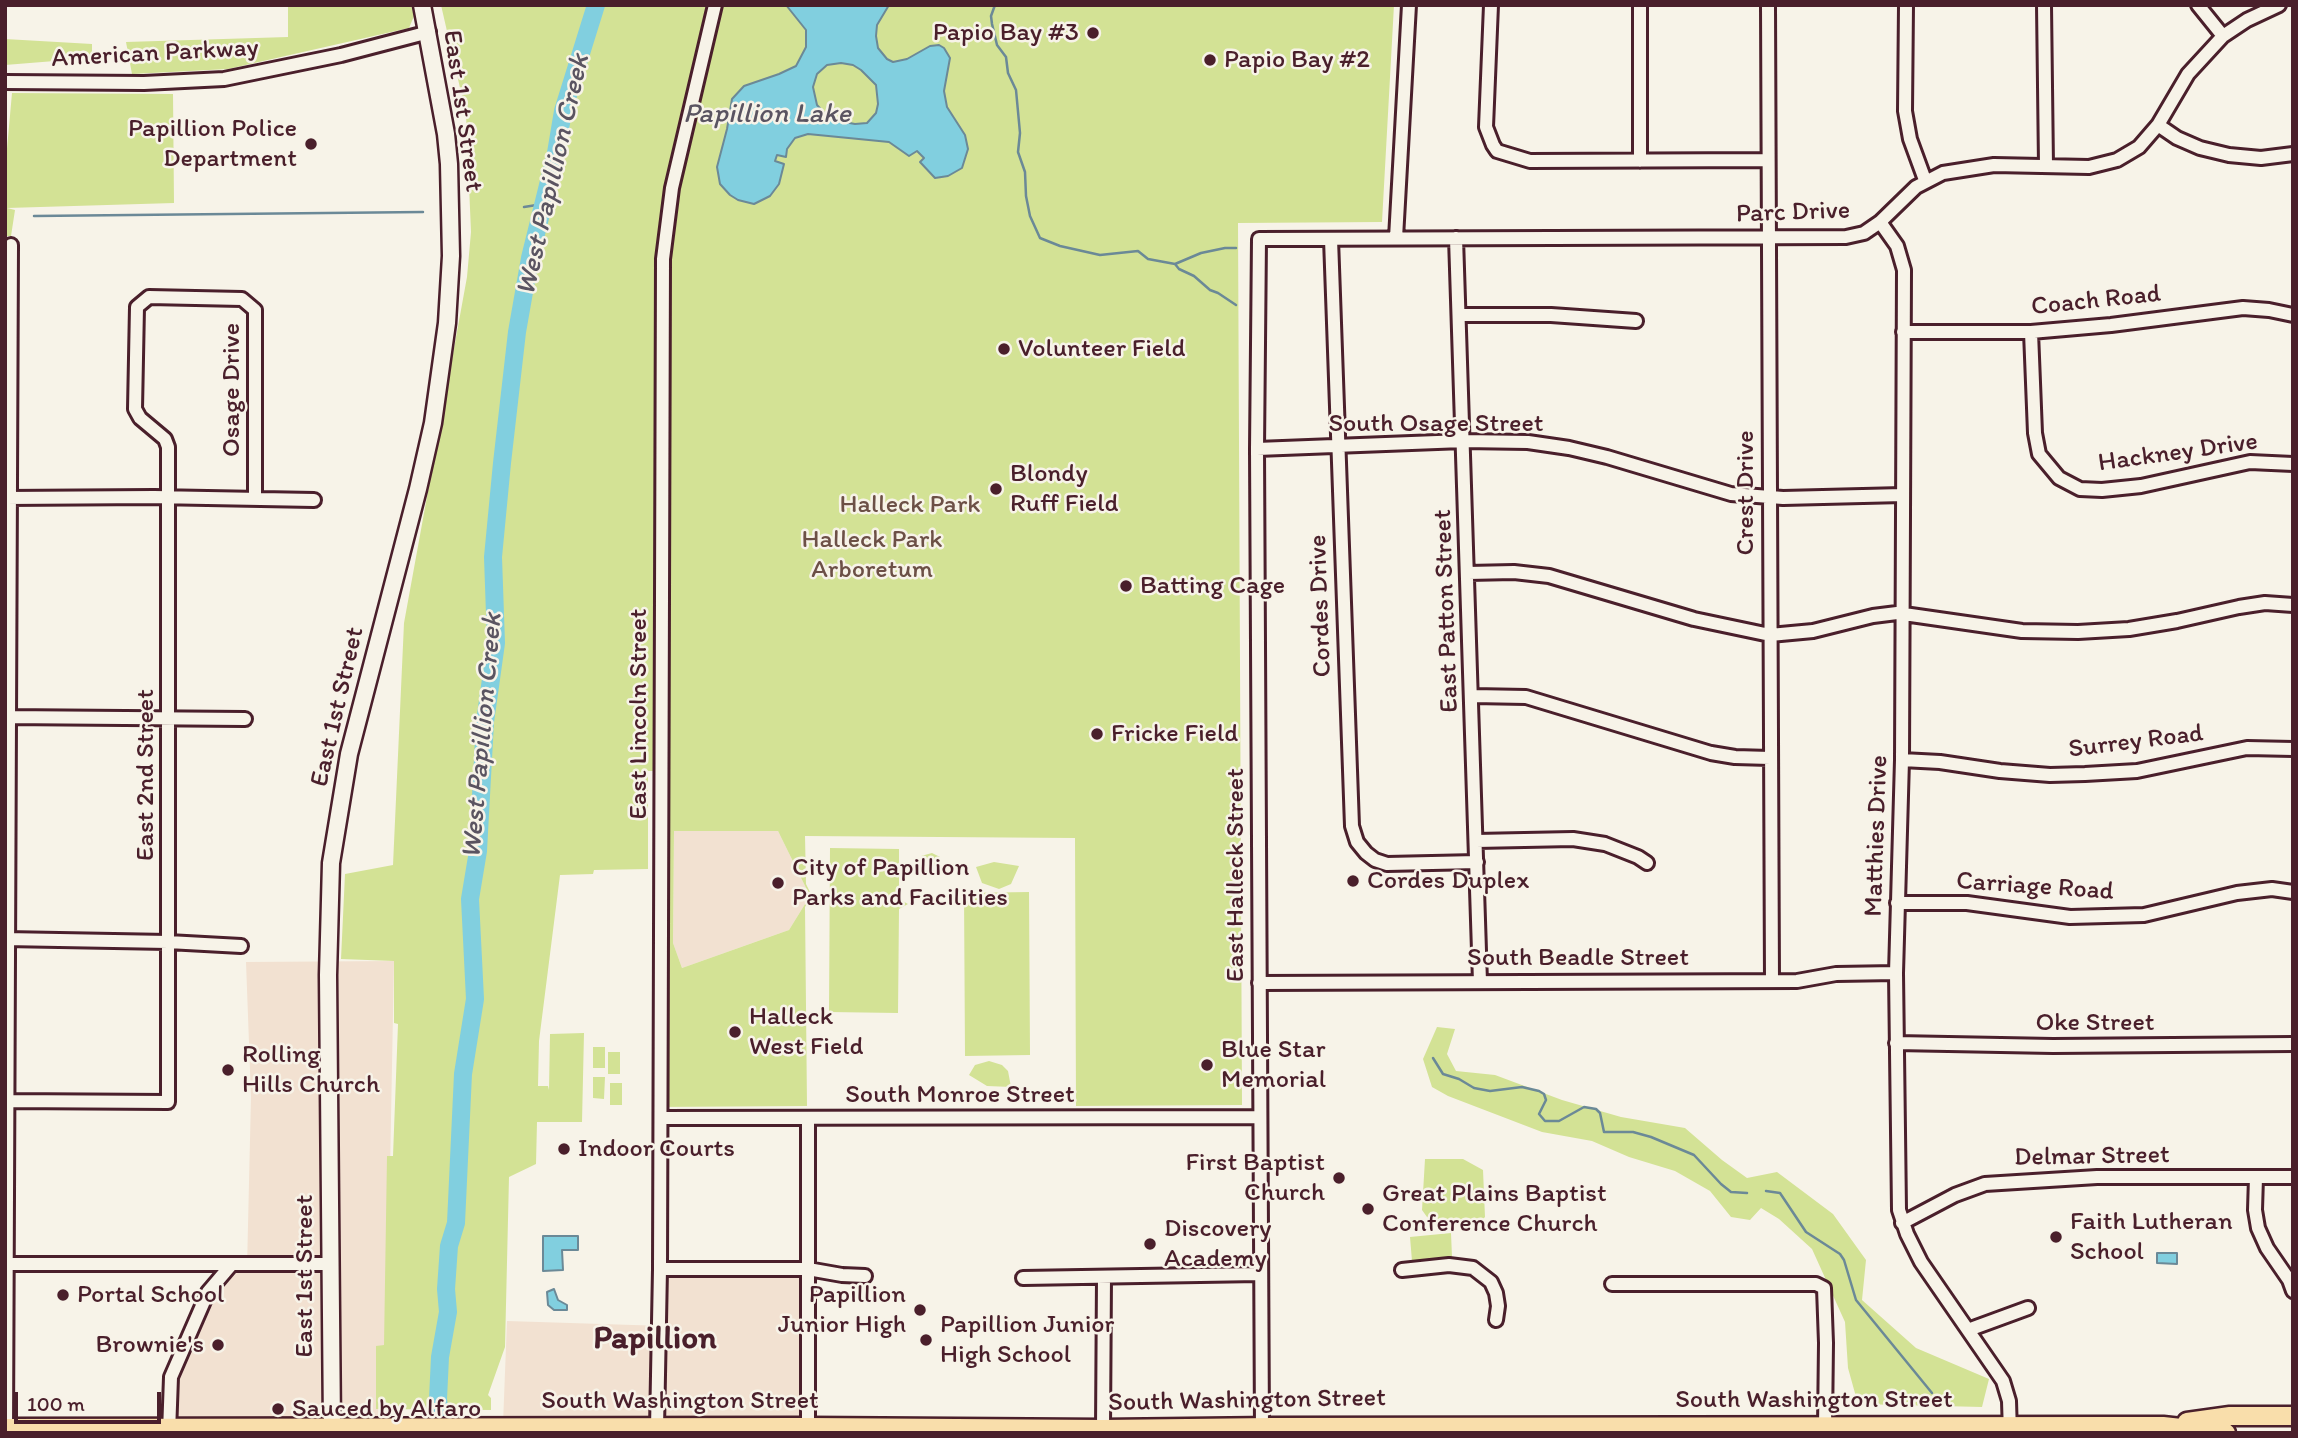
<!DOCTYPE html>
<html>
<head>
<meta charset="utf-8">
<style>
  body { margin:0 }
  #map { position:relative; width:2298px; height:1438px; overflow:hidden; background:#f7f3e8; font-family:Itim,sans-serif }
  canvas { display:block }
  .frame { position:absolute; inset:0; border:7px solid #4a1f2b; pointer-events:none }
  .scale { position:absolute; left:14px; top:1392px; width:147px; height:32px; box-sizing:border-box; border:4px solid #4a1f2b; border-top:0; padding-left:9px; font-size:21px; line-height:24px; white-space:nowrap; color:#4a1f2b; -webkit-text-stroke:5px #f7f3e8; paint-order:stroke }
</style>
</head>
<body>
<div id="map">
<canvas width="2298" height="1438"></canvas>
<div class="frame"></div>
<div class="scale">100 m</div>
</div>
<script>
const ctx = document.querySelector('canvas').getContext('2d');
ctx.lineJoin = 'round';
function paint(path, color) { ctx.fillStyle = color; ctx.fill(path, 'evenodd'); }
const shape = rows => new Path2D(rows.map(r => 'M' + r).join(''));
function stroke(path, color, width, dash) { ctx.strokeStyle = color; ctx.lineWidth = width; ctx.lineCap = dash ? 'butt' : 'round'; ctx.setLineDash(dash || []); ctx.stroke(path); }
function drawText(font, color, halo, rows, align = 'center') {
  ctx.font = font + ' Itim,sans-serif'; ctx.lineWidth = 5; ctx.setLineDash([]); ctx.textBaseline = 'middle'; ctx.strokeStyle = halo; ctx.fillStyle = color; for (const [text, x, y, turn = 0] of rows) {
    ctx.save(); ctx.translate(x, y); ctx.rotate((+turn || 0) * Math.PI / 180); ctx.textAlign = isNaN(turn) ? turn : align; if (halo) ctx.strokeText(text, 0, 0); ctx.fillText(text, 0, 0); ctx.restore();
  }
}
const built = shape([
  [674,831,778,831,810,896,789,930,682,968,673,943],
  [394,961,385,1432,156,1432,217,1270,247,1268,251,1097,246,962],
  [803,1274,803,1433,503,1424,507,1321,665,1326,665,1276]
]);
const green = shape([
  [288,5,411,5,414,16,409,28,228,69,132,74,126,42,288,37],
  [441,5,1394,5,1382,222,1238,223,1242,1105,1076,1106,1075,838,805,836,806,884,812,896,805,907,807,1106,654,1107,655,771,648,771,648,869,594,870,593,874,560,875,539,1041,538,1086,548,1086,549,1090,550,1034,584,1033,582,1122,537,1122,536,1164,509,1177,505,1347,488,1395,491,1398,491,1410,376,1409,376,1346,384,1345,387,1156,393,1156,398,1024,394,1023,394,961,341,959,345,874,393,865,404,623,467,277,471,232,466,114],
  [674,831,778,831,810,896,789,930,682,968,673,943],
  [5,39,92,44,92,58,5,65],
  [12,93,173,94,174,203,7,208,15,210,11,236,5,236,5,171],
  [830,848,899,849,899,899,908,904,899,909,898,1013,829,1012],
  [932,853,940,857,930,873,921,856],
  [994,862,1019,866,1011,884,999,889,982,883,976,867],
  [1029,892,1030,1055,965,1056,964,893],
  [1437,1027,1455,1029,1447,1054,1456,1071,1495,1075,1562,1100,1621,1117,1685,1128,1722,1160,1747,1178,1777,1172,1833,1214,1866,1260,1862,1300,1916,1348,1989,1379,1982,1407,1858,1404,1848,1368,1845,1322,1812,1249,1779,1219,1761,1208,1750,1220,1731,1217,1710,1191,1675,1171,1629,1157,1592,1141,1542,1132,1448,1096,1432,1087,1423,1059],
  [593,1047,605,1047,605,1068,593,1068],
  [608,1052,620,1052,620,1074,608,1074],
  [989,1061,1002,1065,1008,1071,1011,1087,987,1086,969,1075,975,1065],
  [593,1077,605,1077,604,1099,593,1098],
  [610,1083,622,1083,622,1105,610,1105],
  [1425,1159,1463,1159,1483,1170,1485,1217,1477,1225,1437,1222,1427,1217,1422,1210],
  [1451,1233,1452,1257,1412,1261,1410,1237]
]);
const water = shape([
  [786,5,889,5,877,25,876,36,878,48,887,59,893,62,907,59,930,46,939,45,944,48,950,58,944,91,947,107,965,135,968,149,962,168,948,176,935,178,920,162,924,158,917,151,909,156,889,142,808,134,795,138,787,149,786,157,777,155,775,161,784,164,779,184,770,196,754,204,738,200,730,195,720,184,717,167,727,129,732,99,744,86,779,74,796,66,806,47,806,30,786,5],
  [841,63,853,65,861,70,876,85,878,104,876,113,867,123,855,124,839,121,829,118,817,105,813,87,817,74,827,65,841,63],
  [543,1236,578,1236,578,1250,562,1250,563,1270,543,1271,543,1236],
  [2157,1253,2177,1253,2177,1264,2157,1263,2157,1253],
  [554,1289,558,1300,567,1305,567,1310,554,1310,548,1305,547,1292,554,1289]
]);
const stream = shape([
  [995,5,991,16,992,24,997,45,1006,57,1008,73,1016,90,1020,133,1018,152,1025,172,1026,196,1030,216,1040,238,1060,246,1100,255,1138,251,1148,259,1175,264,1179,269,1194,276,1210,290,1218,293,1236,305],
  [524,207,543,204],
  [34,216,423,212],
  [1175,264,1201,253,1225,248,1236,248],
  [1433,1058,1443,1074,1459,1079,1474,1088,1490,1091,1522,1087,1539,1091,1544,1094,1546,1100,1539,1114,1545,1121,1559,1121,1584,1107,1596,1109,1600,1113,1604,1132,1633,1132,1651,1137,1694,1155,1721,1184,1731,1192,1747,1193],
  [1766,1191,1780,1193,1806,1232,1840,1254,1844,1260,1856,1300,1932,1393]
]);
const river = shape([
  [442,1433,438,1399,440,1357,448,1312,446,1289,449,1246,456,1223,463,1074,475,999,470,899,478,851,485,722,496,643,493,557,502,463,517,332,530,258,556,153,563,111,596,5]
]);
const street = shape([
  [1491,5,1486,127,1493,145,1497,151],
  [1768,5,1772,980],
  [1906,5,1905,111,1910,139,1925,180],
  [2044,5,2046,166],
  [2198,5,2223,36],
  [5,82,144,83,224,79,341,55,429,32],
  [2158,125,2177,138,2200,148,2229,155,2261,158,2293,154],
  [1497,151,1530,161,1768,160],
  [1640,161,1640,5],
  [1880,222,1897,246,1904,270,1902,760,1896,973,1899,1210,1907,1234,1921,1262,2003,1381,2009,1401,2010,1433],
  [1396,238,1409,5],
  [1456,238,1480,982],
  [1331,239,1352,826,1357,842,1366,853,1375,860,1387,864,1477,862],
  [1459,315,1551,315,1636,321],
  [1903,332,2031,332,2111,325,2243,308,2269,310,2293,315],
  [2031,332,2035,433,2039,454,2059,478,2080,489,2102,490,2141,486,2250,462,2293,464],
  [1257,449,1463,441,1528,442,1569,448,1607,457,1731,494,1783,498,1903,495],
  [5,498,154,497,314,500],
  [1468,573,1514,572,1549,576,1694,619,1770,635,1813,631,1873,616,1897,613,2022,631,2078,632,2129,629,2177,621,2239,607,2265,603,2293,605],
  [1473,696,1526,697,1711,753,1735,757,1770,758],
  [5,717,245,719],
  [1902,760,1940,762,2000,771,2050,775,2085,774,2137,771,2247,748,2293,749],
  [1476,841,1573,839,1605,844,1638,857,1647,863],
  [1897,903,1967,903,2070,917,2144,915,2237,893,2272,889,2293,892],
  [5,939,168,942,241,946],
  [1259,983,1797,981,1836,974,1896,973],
  [1896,1043,2053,1046,2293,1044],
  [5,1101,168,1102,168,447,165,439,140,418,135,409,137,307,149,297,242,299,255,310,255,499],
  [661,1118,1260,1117],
  [2256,1177,2255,1210,2258,1228,2267,1248,2289,1280,2293,1291],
  [1902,1223,1955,1195,1985,1184,2097,1177,2293,1177],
  [5,1264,330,1264],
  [660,1269,808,1269,842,1275,865,1276],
  [1402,1270,1449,1265,1473,1268,1491,1282,1496,1293,1498,1306,1496,1320],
  [1023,1278,1259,1274],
  [1612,1284,1816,1284,1824,1288,1826,1343,1825,1427],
  [1968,1330,2028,1308],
  [1262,1427,1257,449,1259,239,1846,237,1864,233,1880,222,1916,187,1943,173,1994,165,2089,167,2117,160,2139,147,2158,125,2188,74,2223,36,2247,20,2279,5],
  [6,1428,11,245],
  [657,1428,660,1269,663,259,672,188,715,5],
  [1103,1429,1104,1277],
  [808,1432,808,1118],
  [169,1433,171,1377,208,1292,231,1265]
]);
const secondary = shape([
  [332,1428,328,975,331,863,349,754,418,489,433,423,447,323,451,256,449,164,446,134,422,5]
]);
const primary = shape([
  [2187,1422,2230,1416,2293,1416],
  [5,1428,808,1427,1103,1429,1272,1427,2103,1426,2163,1426,2226,1433]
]);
const markers = [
  [1093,33,7,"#4a1f2b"],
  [1210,60,7,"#4a1f2b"],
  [311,144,7,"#4a1f2b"],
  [1004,349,7,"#4a1f2b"],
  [996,489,7,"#4a1f2b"],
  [1126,586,7,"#4a1f2b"],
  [1097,734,7,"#4a1f2b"],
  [1353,881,7,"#4a1f2b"],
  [778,883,7,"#4a1f2b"],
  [735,1032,7,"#4a1f2b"],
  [1207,1065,7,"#4a1f2b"],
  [228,1070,7,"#4a1f2b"],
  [564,1149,7,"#4a1f2b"],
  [1339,1178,7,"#4a1f2b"],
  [1368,1209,7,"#4a1f2b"],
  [2056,1237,7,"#4a1f2b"],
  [1150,1244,7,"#4a1f2b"],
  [63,1295,7,"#4a1f2b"],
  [920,1310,7,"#4a1f2b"],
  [926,1340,7,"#4a1f2b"],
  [218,1345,7,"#4a1f2b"],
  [278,1409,7,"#4a1f2b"]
];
const poiNames = [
  ["Papio Bay #3",1079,33,"right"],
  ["Papio Bay #2",1224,60],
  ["Papillion Police",297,129,"right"],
  ["Department",297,159,"right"],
  ["Volunteer Field",1018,349],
  ["Blondy",1010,474],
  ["Ruff Field",1010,504],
  ["Batting Cage",1140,586],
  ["Fricke Field",1111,734],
  ["City of Papillion",792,868],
  ["Parks and Facilities",792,898],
  ["Cordes Duplex",1367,881],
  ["Halleck",749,1017],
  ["West Field",749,1047],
  ["Blue Star",1221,1050],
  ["Memorial",1221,1080],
  ["Rolling",242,1055],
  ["Hills Church",242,1085],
  ["Indoor Courts",578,1149],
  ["First Baptist",1325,1163,"right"],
  ["Church",1325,1193,"right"],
  ["Great Plains Baptist",1382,1194],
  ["Conference Church",1382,1224],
  ["Faith Lutheran",2070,1222],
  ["School",2070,1252],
  ["Discovery",1164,1229],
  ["Academy",1164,1259],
  ["Portal School",77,1295],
  ["Papillion",906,1295,"right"],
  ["Junior High",906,1325,"right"],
  ["Papillion Junior",940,1325],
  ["High School",940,1355],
  ["Brownie's",204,1345,"right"],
  ["Sauced by Alfaro",292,1409]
];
const streetNames = [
  ["American Parkway",155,54,-3],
  ["East 1st Street",462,111,82],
  ["Parc Drive",1793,213,-2],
  ["Coach Road",2096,301,-6],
  ["Osage Drive",232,390,-90],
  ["South Osage Street",1436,424],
  ["Hackney Drive",2178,453,-8],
  ["Crest Drive",1746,493,-90],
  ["Cordes Drive",1321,606,-92],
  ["East Patton Street",1447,611,-92],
  ["East 1st Street",338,707,-77],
  ["East Lincoln Street",639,714,-90],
  ["Surrey Road",2136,742,-7],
  ["East 2nd Street",146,775,-90],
  ["Matthies Drive",1877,836,-88],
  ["East Halleck Street",1236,875,-90],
  ["Carriage Road",2035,887,4],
  ["South Beadle Street",1578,958],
  ["Oke Street",2095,1023],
  ["South Monroe Street",960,1095],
  ["Delmar Street",2092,1157,-1],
  ["East 1st Street",305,1276,-90],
  ["South Washington Street",1814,1400],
  ["South Washington Street",680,1401],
  ["South Washington Street",1247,1401,-1]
];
const parkNames = [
  ["Halleck Park",910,505],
  ["Halleck Park",872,540],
  ["Arboretum",872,570]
];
const waterNames = [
  ["Papillion Lake",767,115],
  ["West Papillion Creek",554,175,-77],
  ["West Papillion Creek",483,736,-85]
];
const districtNames = [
  ["Papillion",655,1340]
];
paint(built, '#f2e1d1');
paint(green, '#d3e295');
paint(water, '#81cfdf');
stroke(water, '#6b8997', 2);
stroke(stream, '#6b8997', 2.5);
stroke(river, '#81cfdf', 18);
stroke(street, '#4a1f2b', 18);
stroke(secondary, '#4a1f2b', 21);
stroke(primary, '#4a1f2b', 23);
stroke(street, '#f7f3e8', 12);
stroke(secondary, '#f7f3e8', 16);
stroke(primary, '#f9deab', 18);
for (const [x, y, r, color] of markers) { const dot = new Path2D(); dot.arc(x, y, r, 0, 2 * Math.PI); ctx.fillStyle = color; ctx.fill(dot); stroke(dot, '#f7f3e8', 2.5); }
drawText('26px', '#4a1f2b', '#f7f3e8', poiNames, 'left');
drawText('26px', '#4a1f2b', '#f7f3e8', streetNames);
drawText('26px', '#6c5046', '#f7f3e8', parkNames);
drawText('italic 28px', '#5a5461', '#f7f3e8', waterNames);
drawText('bold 33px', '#4a1f2b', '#f7f3e8', districtNames);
</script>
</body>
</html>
